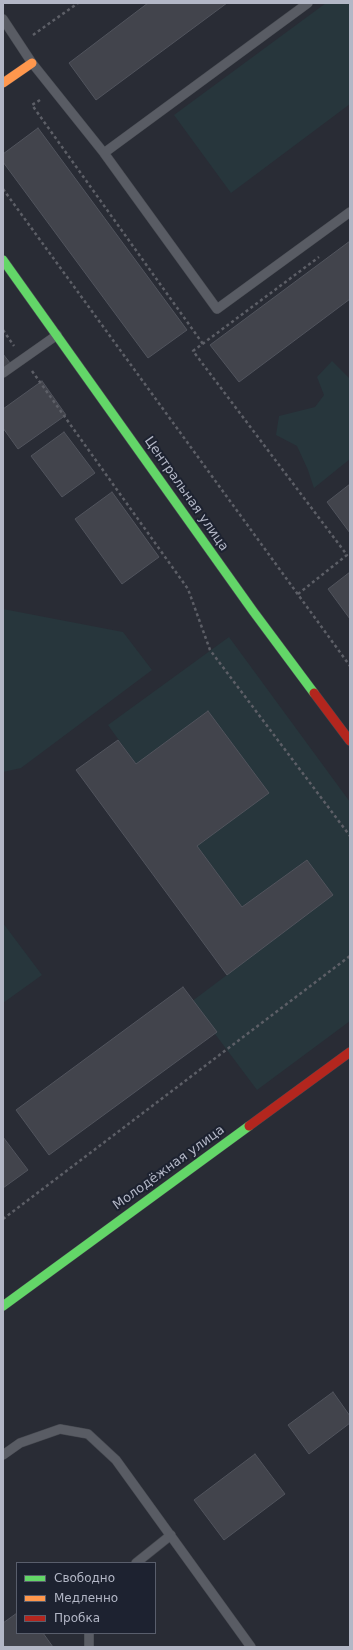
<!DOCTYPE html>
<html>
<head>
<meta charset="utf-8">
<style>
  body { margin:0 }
  #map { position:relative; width:353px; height:1650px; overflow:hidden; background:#292c35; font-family:"DejaVu Sans",sans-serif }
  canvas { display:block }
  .frame { position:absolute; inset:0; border:4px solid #b3b7c6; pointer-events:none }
  .legend { position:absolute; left:16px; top:1562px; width:140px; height:72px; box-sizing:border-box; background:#1d2230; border:1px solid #595e6c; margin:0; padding:5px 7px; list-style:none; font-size:12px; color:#b3b7c6 }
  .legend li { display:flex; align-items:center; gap:8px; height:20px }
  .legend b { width:20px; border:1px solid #595e6c }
</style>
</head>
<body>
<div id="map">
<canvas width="353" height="1650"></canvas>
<div class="frame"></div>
<ul class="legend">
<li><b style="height:5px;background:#63d668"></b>Свободно</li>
<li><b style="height:5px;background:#ff974d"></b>Медленно</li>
<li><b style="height:5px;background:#b3261e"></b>Пробка</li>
</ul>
</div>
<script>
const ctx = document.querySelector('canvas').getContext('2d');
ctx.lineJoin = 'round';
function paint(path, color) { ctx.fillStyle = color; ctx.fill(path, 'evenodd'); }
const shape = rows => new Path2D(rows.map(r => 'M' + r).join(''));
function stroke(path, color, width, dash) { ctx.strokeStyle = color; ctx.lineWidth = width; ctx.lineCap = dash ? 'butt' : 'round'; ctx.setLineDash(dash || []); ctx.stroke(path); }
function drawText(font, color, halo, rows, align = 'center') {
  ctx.font = font + ' "DejaVu Sans",sans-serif'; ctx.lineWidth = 4; ctx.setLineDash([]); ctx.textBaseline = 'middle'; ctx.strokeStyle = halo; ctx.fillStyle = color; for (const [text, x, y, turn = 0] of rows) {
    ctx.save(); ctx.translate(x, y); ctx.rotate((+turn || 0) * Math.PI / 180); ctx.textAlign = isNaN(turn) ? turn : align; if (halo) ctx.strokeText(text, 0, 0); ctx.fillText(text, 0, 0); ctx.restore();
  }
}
const green = shape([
  [326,3,350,3,350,104,231,193,174,115],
  [332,361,350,379,350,459,314,488,308,470,297,446,276,435,279,416,315,407,324,395,317,377],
  [3,609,123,632,152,670,21,768,3,772],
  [229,637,350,802,350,1021,257,1090,191,1002,333,895,307,860,242,907,197,846,269,793,208,711,136,764,108,725],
  [3,923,42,975,3,1003]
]);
const building = shape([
  [148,3,227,3,96,100,69,63,148,3],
  [38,128,187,330,148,358,3,162,3,154,38,128],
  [350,241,350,299,239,382,210,345,350,241],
  [3,354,10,363,3,368,3,354],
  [42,381,66,415,18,449,3,428,3,409,42,381],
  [64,432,95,473,62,497,31,456,64,432],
  [350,484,350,533,327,502,350,484],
  [112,492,159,557,122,584,75,519,112,492],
  [350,572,350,619,328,589,350,572],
  [208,711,269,793,197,846,242,907,307,860,333,895,227,975,76,770,118,740,136,764,208,711],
  [183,987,217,1032,49,1155,16,1110,183,987],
  [3,1137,28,1170,3,1188,3,1137],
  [333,1392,350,1416,350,1423,309,1454,288,1425,333,1392],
  [255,1454,285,1494,224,1540,194,1500,255,1454],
  [17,1613,17,1633,43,1633,53,1647,3,1647,3,1623,17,1613]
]);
const path = shape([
  [33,35,78,3],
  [40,100,32,105,203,344],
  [3,189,350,666],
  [3,330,14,346],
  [32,371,188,589,210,650,350,836],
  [298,594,347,555,193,351,319,257],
  [3,1219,350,956]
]);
const lane = shape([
  [3,19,32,63,104,153,308,3],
  [104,153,217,309,350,212],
  [3,373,57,335],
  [3,1455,20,1443,60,1429,88,1434,116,1460,251,1647],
  [136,1563,171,1535],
  [89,1633,89,1647]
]);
const fast = shape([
  [3,260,253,611,314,693],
  [3,1306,249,1126]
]);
const slow = shape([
  [3,83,32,63]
]);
const jam = shape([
  [314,693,350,741],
  [249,1126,350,1052]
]);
const streetNames = [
  ["Центральная улица",186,494,55],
  ["Молодёжная улица",169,1168,-36]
];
paint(green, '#27363c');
paint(building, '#42444c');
stroke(building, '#51545d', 1);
stroke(lane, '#45484f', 10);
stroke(fast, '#45484f', 10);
stroke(slow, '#45484f', 10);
stroke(jam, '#45484f', 10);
stroke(path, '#5d5f67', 2.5, [3, 3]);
stroke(lane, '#595c64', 9);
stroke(fast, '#63d668', 9);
stroke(slow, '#ff974d', 9);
stroke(jam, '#b3261e', 9);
drawText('13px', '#b3b7c6', '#1d2230', streetNames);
</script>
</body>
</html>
